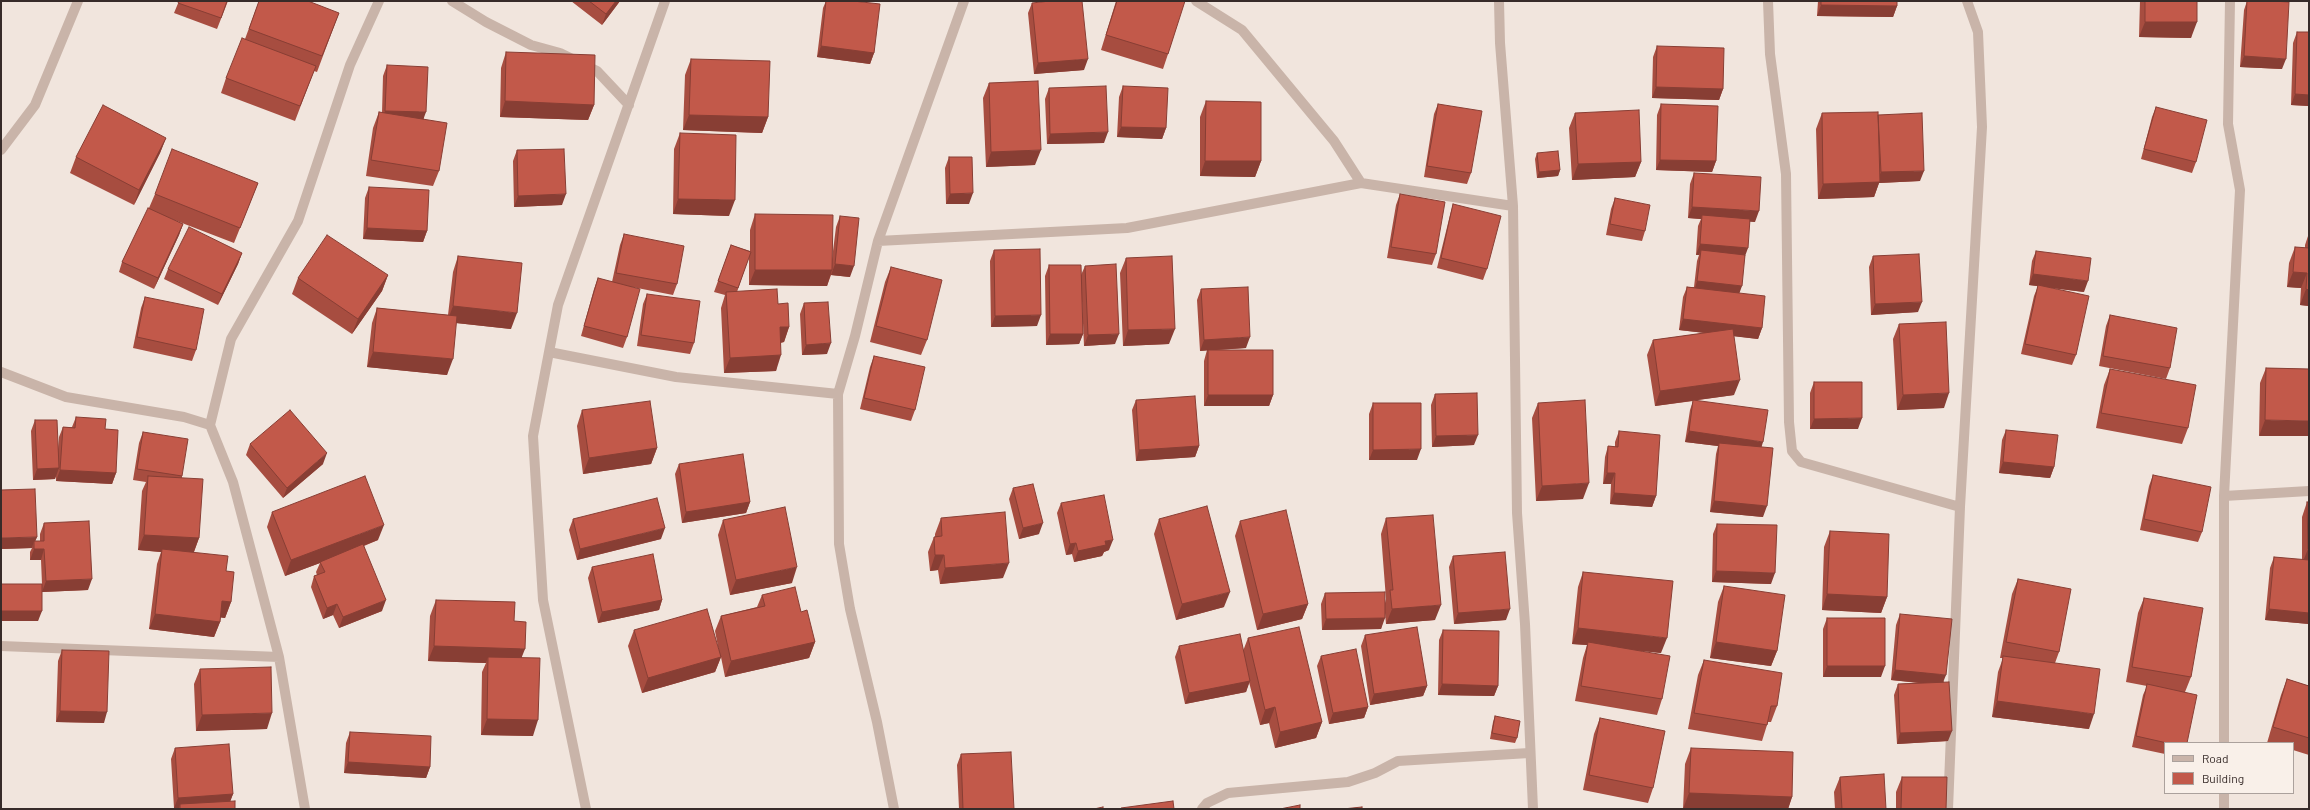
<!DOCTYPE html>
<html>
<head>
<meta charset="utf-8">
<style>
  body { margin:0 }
  #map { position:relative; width:2310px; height:810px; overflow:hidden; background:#f1e5dd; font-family:Barlow,sans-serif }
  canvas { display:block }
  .frame { position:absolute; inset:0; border:2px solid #372b29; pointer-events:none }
  .legend { position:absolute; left:2164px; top:742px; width:130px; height:52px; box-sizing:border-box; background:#f9f0e9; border:1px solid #aba19c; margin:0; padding:5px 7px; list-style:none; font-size:12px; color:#372b29 }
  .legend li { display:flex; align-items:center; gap:8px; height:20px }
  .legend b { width:20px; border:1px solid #aba19c }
</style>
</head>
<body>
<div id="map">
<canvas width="2310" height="810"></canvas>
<div class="frame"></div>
<ul class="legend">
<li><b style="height:5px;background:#c9b4a9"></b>Road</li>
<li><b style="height:11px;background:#c2594a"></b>Building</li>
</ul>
</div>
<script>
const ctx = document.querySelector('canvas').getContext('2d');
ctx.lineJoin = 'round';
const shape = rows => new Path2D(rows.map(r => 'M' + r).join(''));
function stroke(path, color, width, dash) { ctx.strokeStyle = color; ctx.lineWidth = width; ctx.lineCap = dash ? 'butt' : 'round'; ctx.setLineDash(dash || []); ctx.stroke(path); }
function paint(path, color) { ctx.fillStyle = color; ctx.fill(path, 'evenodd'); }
const minor = shape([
  [452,1,486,22,531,45,560,53,597,71,629,105],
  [665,1,558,305,549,352,676,377,838,394],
  [1196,1,1242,30,1334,141,1361,183],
  [1499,1,1500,43,1513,206,1517,513,1525,624,1533,809],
  [1768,1,1770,54,1786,174,1789,422,1792,451,1801,462,1960,507],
  [1,150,35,105,78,1],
  [878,241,1127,228,1361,183,1513,206],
  [549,352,533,436,543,600,586,809],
  [1,372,66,397,184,417,210,425],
  [2224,496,2309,491],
  [1,646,279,657],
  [2224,743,2224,496,2240,190,2228,124,2230,1],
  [305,809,279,657,233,482,210,425,231,339,298,221,350,65,379,1],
  [894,809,877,722,850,609,839,544,838,394,855,336,878,241,964,1],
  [1202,809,1207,803,1228,793,1348,782,1375,773,1398,761,1529,753],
  [1948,809,1960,507,1982,127,1978,32,1967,1],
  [2224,809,2224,793]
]);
const wall = shape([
  [179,1,228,1,217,29,174,13],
  [259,1,339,13,317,72,314,71,295,121,221,93,226,78,245,39],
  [571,1,620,1,602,25],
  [826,1,853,1,874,53,870,64,817,57,823,8],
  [1116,1,1184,1,1168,54,1163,69,1101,50],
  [1818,1,1897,1,1897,6,1893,17,1817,16],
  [2140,1,2197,1,2191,38,2139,37],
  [2247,1,2282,69,2240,67,2244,10],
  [1032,3,1084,70,1034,74,1028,13],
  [2297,32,2309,32,2309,106,2291,105,2293,43],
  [1657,46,1723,89,1719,100,1652,98,1653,57],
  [506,52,594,105,588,120,500,117,501,68],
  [691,59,768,117,762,133,683,130,685,75],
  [387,65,424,119,439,171,433,186,366,176,373,128,379,112,382,113,383,76],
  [989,83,1035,165,986,167,983,98],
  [1123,86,1166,128,1162,139,1117,137,1119,97],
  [1049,88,1104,143,1047,144,1045,99],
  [1206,101,1261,161,1255,177,1200,176,1200,117],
  [1438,104,1471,173,1467,184,1424,177,1434,114],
  [1661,104,1716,161,1712,172,1656,170,1657,115],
  [2156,107,2196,162,2192,173,2141,159,2152,117],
  [1575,113,1641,162,1635,177,1572,180,1569,128],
  [1822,113,1878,116,1920,181,1879,183,1874,197,1818,199,1816,129],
  [680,133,729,216,673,214,674,149],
  [166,138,160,153,134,205,70,173,76,157],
  [517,150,562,205,514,207,513,161],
  [1537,153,1560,170,1558,176,1537,178,1535,159],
  [949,157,969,204,946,204,945,168],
  [1694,173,1755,222,1750,221,1739,293,1762,328,1758,339,1734,336,1734,395,1697,400,1762,447,1763,517,1710,512,1716,454,1718,446,1685,442,1690,410,1693,401,1655,406,1647,355,1653,340,1705,333,1679,330,1683,297,1687,287,1694,287,1697,261,1699,255,1696,255,1698,226,1701,219,1688,218,1690,184],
  [258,183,234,243,169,218,183,224,179,235,154,289,119,272,122,262,149,208,155,194],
  [369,187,427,231,423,242,363,239,365,198],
  [1400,194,1436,254,1432,265,1387,258,1396,205],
  [1615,198,1645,231,1642,241,1606,235,1611,209],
  [1453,204,1487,269,1483,280,1437,268,1450,215],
  [755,214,832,259,836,227,840,216,850,277,831,275,827,286,749,285,749,256,737,292,778,304,789,327,784,342,781,343,776,371,724,373,721,308,725,295,714,292,731,245,750,251,750,230],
  [2309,233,2309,306,2300,305,2301,288,2287,287,2289,263,2295,247,2305,248,2305,245],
  [624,234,677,284,673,295,632,287,627,337,623,348,581,336,594,289,598,278,612,282,620,245],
  [994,250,1037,326,991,327,990,261],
  [2036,251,2084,292,2051,288,2076,355,2072,365,2021,354,2034,296,2038,286,2029,285,2032,261],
  [242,253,238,264,218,305,164,279,168,269],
  [458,256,511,329,456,323,447,375,367,367,372,323,377,308,448,315,453,272],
  [1873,256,1918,312,1871,315,1869,267],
  [1126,258,1169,344,1123,346,1120,273],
  [1049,265,1081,275,1085,266,1115,344,1084,346,1082,300,1083,334,1079,344,1046,345,1045,276],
  [891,267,927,340,921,355,870,342,885,282],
  [388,275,382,291,352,334,292,294,298,278],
  [1201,289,1246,348,1217,350,1273,395,1269,406,1204,406,1204,361,1207,350,1200,351,1197,300],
  [647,294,694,343,690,354,637,346,643,304],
  [145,297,196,350,192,361,133,348,141,308],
  [804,303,827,354,802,355,800,314],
  [2110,315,2170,368,2166,379,2099,366,2106,326],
  [1899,324,1944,408,1897,410,1893,339],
  [874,356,915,410,911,421,860,409,870,367],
  [2266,368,2309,369,2259,436,2260,383],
  [2110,369,2188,428,2182,444,2096,428,2104,385],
  [1814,382,1858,429,1810,429,1810,393],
  [1435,394,1474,445,1432,447,1431,405],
  [1136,400,1199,446,1195,457,1136,461,1132,410],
  [1373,403,1417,460,1369,460,1369,414],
  [1538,403,1583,499,1536,501,1532,418],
  [582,410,657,448,651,464,583,474,577,426],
  [76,417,105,429,116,473,112,484,56,481,56,474,55,479,33,480,31,431,35,420,58,449,59,437,63,427,72,427],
  [2006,430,2054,467,2050,478,1999,473,2002,440],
  [1619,431,1656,496,1652,507,1610,504,1611,484,1603,484,1605,457,1608,446,1615,447,1615,442],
  [143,432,182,476,182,478,199,538,194,552,226,571,231,602,225,618,220,617,220,622,214,637,149,629,157,564,161,552,138,550,142,491,146,482,133,480,139,443],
  [250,444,323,464,283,498,246,455],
  [679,464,750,502,746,513,682,523,675,474],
  [2153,475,2202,532,2198,542,2140,530,2149,486],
  [1013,488,1039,534,1019,539,1009,499],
  [2307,502,2309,502,2309,624,2265,620,2270,568,2274,557,2302,560,2302,517],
  [1061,503,1109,550,1104,552,1102,556,1074,562,1072,554,1066,555,1057,513],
  [272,512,378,540,364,546,382,611,339,628,333,615,323,619,311,587,314,576,317,575,316,572,320,563,285,576,267,527],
  [941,518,1003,578,940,584,938,570,930,571,928,552,934,537,935,537,935,534],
  [1386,518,1435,620,1386,624,1385,613,1381,629,1322,630,1321,604,1325,593,1385,603,1386,599,1381,534],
  [573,519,661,539,577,560,569,530],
  [1159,519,1224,607,1176,620,1154,534],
  [723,520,792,583,730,595,718,535],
  [1240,521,1308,604,1302,619,1257,630,1235,536],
  [44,523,88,590,42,592,38,621,1,621,42,584,41,560,30,560,30,552,32,548,1,549,37,537,35,541,40,541,40,534],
  [1717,524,1771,584,1712,582,1713,534],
  [1830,531,1887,597,1881,613,1822,610,1824,547],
  [1453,556,1506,620,1454,624,1449,567],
  [592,567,662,600,659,610,598,623,588,578],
  [1583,572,1661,653,1642,651,1662,699,1657,715,1575,701,1583,658,1587,645,1572,644,1578,587],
  [2018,579,2059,652,2055,663,2089,729,1992,717,1998,672,2003,658,2000,658,2012,594],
  [1724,586,1777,651,1771,666,1710,658,1718,602],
  [762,595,801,612,815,642,809,658,725,677,721,657,715,672,642,693,628,646,634,630,719,652,715,631,721,616,757,607],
  [2144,598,2191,677,2185,692,2187,743,2165,743,2165,754,2132,747,2143,695,2147,686,2126,682,2138,613],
  [436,600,514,621,522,657,533,736,481,735,482,672,486,663,428,661,430,616],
  [1900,614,1944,682,1948,741,1897,744,1894,695,1898,684,1918,683,1891,680,1896,625],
  [1827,618,1881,677,1823,677,1823,629],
  [1443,630,1498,686,1494,696,1438,695,1439,640],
  [1365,635,1427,686,1423,696,1370,705,1361,646],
  [1248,638,1322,722,1316,738,1275,748,1269,723,1260,725,1249,682,1246,692,1185,704,1175,657,1179,646,1243,651],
  [62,650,104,723,56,722,58,661],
  [1321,656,1368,707,1364,718,1329,724,1317,666],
  [1704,660,1777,706,1771,722,1768,722,1767,725,1762,741,1688,729,1698,675],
  [200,669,267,729,196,731,194,684],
  [2287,679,2309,686,2309,755,2293,750,2293,743,2267,743,2281,695],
  [1495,716,1517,738,1515,743,1490,739,1493,722],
  [1600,718,1653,788,1648,803,1583,790,1594,734],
  [350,732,430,767,426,778,344,773,346,743],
  [175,748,233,794,230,801,235,809,178,809,179,808,174,808,171,759],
  [1691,748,1792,797,1788,809,1683,809,1685,764],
  [961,754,1014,809,959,809,957,765],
  [1840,777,1886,809,1835,809,1834,792],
  [1902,777,1946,809,1896,809,1896,792]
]);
const shadedWall = shape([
  [616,1,620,1,602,25,606,14],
  [1821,5,1897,6,1893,17,1817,16],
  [2145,22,2197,22,2191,38,2139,37],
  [821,46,874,53,870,64,817,57],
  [2244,56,2286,59,2282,69,2240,67],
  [1088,59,1084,70,1034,74,1038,63],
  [1656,87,1723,89,1719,100,1652,98],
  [2295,94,2309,95,2309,106,2291,105],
  [505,101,594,105,588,120,500,117],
  [385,111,426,112,422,123,381,122],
  [689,115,768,117,762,133,683,130],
  [1121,127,1166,128,1162,139,1117,137],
  [1108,132,1104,143,1047,144,1050,134],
  [166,138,160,153,134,205,139,190],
  [1041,150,1035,165,986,167,991,152],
  [1660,160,1716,161,1712,172,1656,170],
  [1205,161,1261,161,1255,177,1200,176],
  [1641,162,1635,177,1572,180,1578,164],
  [1560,170,1558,176,1537,178,1539,172],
  [1924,171,1920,181,1879,183,1874,197,1818,199,1823,184,1877,182,1881,172],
  [973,193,969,204,946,204,950,194],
  [566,194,562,205,514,207,518,196],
  [678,199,735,200,729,216,673,214],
  [1692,207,1759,211,1755,222,1702,219,1702,215,1701,219,1688,218],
  [183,224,179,235,154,289,158,278],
  [367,228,427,231,423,242,363,239],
  [1700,244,1748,248,1744,259,1701,250,1699,255,1696,255],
  [242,253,238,264,218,305,222,294],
  [835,264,854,266,850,277,831,275],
  [755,270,832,270,827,286,749,285],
  [2293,272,2307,273,2301,288,2287,287],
  [2033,274,2088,281,2084,292,2029,285],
  [388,275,382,291,352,334,358,319],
  [1697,281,1742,286,1738,297,1694,292],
  [2306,289,2309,290,2309,306,2300,305],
  [1922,302,1918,312,1871,315,1875,304],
  [453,306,517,313,511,329,447,322],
  [1041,315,1037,326,991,327,995,316],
  [1683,319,1762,328,1758,339,1679,330],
  [780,327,789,327,784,342,774,343],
  [1175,329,1169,344,1123,346,1128,330],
  [1050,334,1083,334,1079,344,1046,345],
  [1119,334,1115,344,1084,346,1088,335],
  [1250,337,1246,348,1200,351,1204,340],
  [831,343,827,354,802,355,806,345],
  [373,352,453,359,447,375,367,367],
  [781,355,776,371,724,373,730,358],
  [1740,380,1734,395,1655,406,1660,391],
  [1949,393,1944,408,1897,410,1903,395],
  [1208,395,1273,395,1269,406,1204,406],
  [1862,418,1858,429,1810,429,1814,419],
  [2265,420,2309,421,2309,436,2259,436],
  [1689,431,1763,442,1760,452,1719,443,1718,446,1685,442],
  [1478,435,1474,445,1432,447,1436,436],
  [1199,446,1195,457,1136,461,1139,450],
  [657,448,651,464,583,474,589,458],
  [1421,449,1417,460,1369,460,1373,450],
  [327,453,323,464,283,498,287,488],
  [2003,462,2054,467,2050,478,1999,473],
  [59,468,55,479,33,480,37,469],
  [60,470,116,473,112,484,56,481],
  [1607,473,1615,473,1611,484,1603,484],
  [1589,483,1583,499,1536,501,1542,486],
  [1614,493,1656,496,1652,507,1610,504],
  [1714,501,1767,506,1763,517,1710,512],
  [750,502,746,513,682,523,686,512],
  [1043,523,1039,534,1019,539,1023,528],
  [384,525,378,540,321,562,320,562,320,563,285,576,291,560],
  [665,528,661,539,577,560,580,549],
  [144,535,199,538,193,554,162,549,161,552,138,550],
  [37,537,34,544,34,541,32,548,1,549,1,538],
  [1113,540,1109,550,1104,552,1102,556,1074,562,1078,551,1105,541],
  [1076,543,1072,554,1066,555,1070,544],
  [34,549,44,549,41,560,30,560],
  [2308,549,2309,549,2309,564,2302,564],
  [935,555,944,555,938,570,930,571],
  [1009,563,1003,578,940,584,945,568],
  [797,567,792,583,730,595,736,580],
  [1716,571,1775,573,1771,584,1712,582],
  [92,579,88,590,42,592,46,581],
  [1230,592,1224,607,1176,620,1182,604],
  [1827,594,1887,597,1881,613,1822,610],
  [386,600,382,611,339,628,343,617],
  [662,600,659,610,598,623,602,612],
  [222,601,231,602,225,618,216,617],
  [337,604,333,615,323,619,327,608],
  [1308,604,1302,619,1257,630,1263,614],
  [1441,605,1435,620,1386,624,1392,609],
  [1510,609,1506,620,1454,624,1458,613],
  [2269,609,2309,613,2309,624,2265,620],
  [1,611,42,611,38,621,1,621],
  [155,614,220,622,214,637,149,629],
  [1385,618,1381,629,1322,630,1326,619],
  [1578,628,1667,638,1661,653,1588,645,1588,642,1587,645,1572,644],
  [815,642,809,658,725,677,731,661],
  [1716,642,1777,651,1771,666,1710,658],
  [434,646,525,649,519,664,488,657,486,663,428,661],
  [721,657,715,672,642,693,648,678],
  [1827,666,1885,666,1881,677,1823,677],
  [1895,670,1946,675,1942,685,1891,680],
  [1250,681,1246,692,1185,704,1189,693],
  [1442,684,1498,686,1494,696,1438,695],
  [1427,686,1423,696,1370,705,1374,694],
  [1997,701,2094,714,2089,729,1992,717],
  [1275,707,1269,723,1260,725,1265,710],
  [1368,707,1364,718,1329,724,1333,713],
  [60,711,107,712,104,723,56,722],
  [272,713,267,729,196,731,202,715],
  [487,719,538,720,533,736,481,735],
  [1322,722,1316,738,1275,748,1280,732],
  [1952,731,1948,741,1897,744,1900,733],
  [348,762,430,767,426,778,344,773],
  [1689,793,1792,797,1788,809,1683,809],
  [233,794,229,805,180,804,179,808,174,808,178,798]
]);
const building = shape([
  [179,1,227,1,221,18,178,3,179,1],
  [259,1,308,1,339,13,322,56,249,29,259,1],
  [589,1,616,1,606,14,589,1],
  [826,1,853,1,880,4,874,53,821,46,826,1],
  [1050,1,1082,1,1088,59,1038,63,1032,3,1050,1],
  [1117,1,1185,1,1168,54,1106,35,1117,1],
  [1821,1,1897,1,1897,6,1821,5,1821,1],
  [2145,1,2197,1,2197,22,2145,22,2145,1],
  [2247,1,2272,1,2289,2,2286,59,2244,56,2247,1],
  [2297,32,2309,32,2309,95,2295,94,2297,32],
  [242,38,316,66,300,106,226,78,242,38],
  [1657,46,1724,48,1723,89,1656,87,1657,46],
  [506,52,595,55,594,105,505,101,506,52],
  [691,59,770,61,768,117,689,115,691,59],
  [387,65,428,67,426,112,385,111,387,65],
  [1038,81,1041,150,991,152,989,83,1038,81],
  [1106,86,1108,132,1050,134,1049,88,1106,86],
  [1123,86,1168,88,1166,128,1121,127,1123,86],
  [1206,101,1261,102,1261,161,1205,161,1206,101],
  [1438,104,1482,111,1471,173,1427,166,1438,104],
  [1661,104,1718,106,1716,161,1660,160,1661,104],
  [103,105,166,138,139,190,76,157,103,105],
  [2156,107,2207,120,2196,162,2144,149,2156,107],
  [1639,110,1641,162,1578,164,1575,113,1639,110],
  [379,112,447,123,439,171,371,160,379,112],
  [1878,112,1880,182,1823,184,1822,113,1878,112],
  [1922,113,1924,171,1881,172,1878,115,1922,113],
  [680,133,736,135,735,200,678,199,680,133],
  [172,149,258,183,240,228,155,194,172,149],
  [564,149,566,194,518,196,517,150,564,149],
  [1558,151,1560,170,1539,172,1537,153,1558,151],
  [949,157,972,157,973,193,950,194,949,157],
  [1694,173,1761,177,1759,211,1692,207,1694,173],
  [369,187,429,190,427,231,367,228,369,187],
  [1400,194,1445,202,1436,254,1391,247,1400,194],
  [1615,198,1650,205,1645,231,1610,224,1615,198],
  [1453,204,1501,216,1487,269,1441,258,1453,204],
  [148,208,183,224,158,278,122,262,148,208],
  [755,214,833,215,832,270,755,270,755,214],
  [1702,215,1750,219,1748,248,1700,244,1702,215],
  [840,216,859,218,854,266,835,264,840,216],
  [189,227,242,253,222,294,168,269,189,227],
  [624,234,684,246,677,284,616,273,624,234],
  [327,235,388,275,358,319,298,278,327,235],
  [731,245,751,252,738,288,718,281,731,245],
  [2295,247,2309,248,2309,290,2306,289,2307,273,2293,272,2295,247],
  [1040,249,1041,315,995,316,994,250,1040,249],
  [1701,250,1745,255,1742,286,1697,281,1701,250],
  [2036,251,2091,258,2088,281,2033,274,2036,251],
  [1919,254,1922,302,1875,304,1873,256,1919,254],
  [458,256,522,263,517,313,453,306,458,256],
  [1172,256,1175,329,1128,330,1126,258,1172,256],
  [1116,264,1119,334,1088,335,1085,266,1116,264],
  [1049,265,1081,265,1083,334,1050,334,1049,265],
  [891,267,942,280,927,340,876,326,891,267],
  [598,278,640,289,627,337,584,326,598,278],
  [2038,285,2089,296,2076,355,2025,344,2038,285],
  [1248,287,1250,337,1204,340,1201,289,1248,287],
  [1687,287,1765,296,1762,328,1683,319,1687,287],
  [777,289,778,304,788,303,789,327,780,327,781,355,730,358,726,292,777,289],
  [647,294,700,301,694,343,641,335,647,294],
  [145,297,204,309,196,350,137,337,145,297],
  [828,302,831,343,806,345,804,303,828,302],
  [377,308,457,316,453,359,373,352,377,308],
  [2110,315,2177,328,2170,368,2103,356,2110,315],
  [1946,322,1949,393,1903,395,1899,324,1946,322],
  [1733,329,1740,380,1660,391,1653,340,1733,329],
  [1208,350,1273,350,1273,395,1208,395,1208,350],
  [874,356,925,367,915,410,864,398,874,356],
  [2266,368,2309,369,2309,421,2265,420,2266,368],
  [2110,369,2196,385,2188,428,2101,413,2110,369],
  [1814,382,1862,382,1862,418,1814,419,1814,382],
  [1477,393,1478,435,1436,436,1435,394,1477,393],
  [1195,396,1199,446,1139,450,1136,400,1195,396],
  [1585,400,1589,483,1542,486,1538,403,1585,400],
  [1693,400,1768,410,1763,442,1689,431,1693,400],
  [650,401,657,448,589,458,582,410,650,401],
  [1373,403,1421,403,1421,449,1373,450,1373,403],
  [290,410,327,453,287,488,250,444,290,410],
  [76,417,106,419,105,429,118,430,116,473,60,470,63,427,75,428,76,417],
  [35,420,57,420,59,468,37,469,35,420],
  [2006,430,2058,435,2054,467,2003,462,2006,430],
  [1619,431,1660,435,1656,496,1614,493,1615,473,1607,473,1608,446,1618,447,1619,431],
  [143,432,188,439,182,476,137,469,143,432],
  [1719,443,1773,448,1767,506,1714,501,1719,443],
  [743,454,750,502,686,512,679,464,743,454],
  [2153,475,2211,487,2202,532,2144,519,2153,475],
  [148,476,203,479,199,538,144,535,148,476],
  [365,476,384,525,291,560,272,512,365,476],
  [1033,484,1043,523,1023,528,1013,488,1033,484],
  [35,489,37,537,1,538,1,490,35,489],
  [1104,495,1113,540,1105,541,1106,545,1078,551,1076,543,1070,544,1061,503,1104,495],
  [657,498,665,528,580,549,573,519,657,498],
  [2307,502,2309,502,2309,549,2308,549,2307,502],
  [1207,506,1230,592,1182,604,1159,519,1207,506],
  [785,507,797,567,736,580,723,520,785,507],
  [1286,510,1308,604,1263,614,1240,521,1286,510],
  [1005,512,1009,563,945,568,944,555,935,555,934,537,942,536,941,518,1005,512],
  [1433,515,1441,605,1392,609,1390,590,1393,590,1386,518,1433,515],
  [89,521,92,579,46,581,44,549,34,549,34,541,44,541,44,523,89,521],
  [1717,524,1777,525,1775,573,1716,571,1717,524],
  [1830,531,1889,534,1887,597,1827,594,1830,531],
  [363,544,386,600,343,617,337,604,327,608,314,576,325,572,320,562,363,544],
  [162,549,228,556,226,571,234,572,231,602,222,601,220,622,155,614,162,549],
  [1505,552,1510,609,1458,613,1453,556,1505,552],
  [653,554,662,600,602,612,592,567,653,554],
  [2274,557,2309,560,2309,613,2269,609,2274,557],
  [1583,572,1673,581,1667,638,1578,628,1583,572],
  [2018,579,2071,589,2059,652,2006,642,2018,579],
  [1,584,42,584,42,611,1,611,1,584],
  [1724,586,1785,595,1777,651,1716,642,1724,586],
  [795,587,801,612,807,610,815,642,731,661,721,616,765,606,762,595,795,587],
  [1385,592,1385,618,1326,619,1325,593,1385,592],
  [2144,598,2203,608,2191,677,2132,667,2144,598],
  [436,600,515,602,514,621,526,622,525,649,434,646,436,600],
  [707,609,721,657,648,678,634,630,707,609],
  [1900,614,1952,619,1946,675,1895,670,1900,614],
  [1827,618,1885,618,1885,666,1827,666,1827,618],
  [1299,627,1322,722,1280,732,1275,707,1265,710,1248,638,1299,627],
  [1417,627,1427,686,1374,694,1365,635,1417,627],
  [1443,630,1499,631,1498,686,1442,684,1443,630],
  [1240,634,1250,681,1189,693,1179,646,1240,634],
  [1588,642,1670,656,1662,699,1581,686,1588,642],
  [1356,649,1368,707,1333,713,1321,656,1356,649],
  [62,650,109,651,107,712,60,711,62,650],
  [2003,656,2100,669,2094,714,1997,701,2003,656],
  [488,657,540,658,538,720,487,719,488,657],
  [1704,660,1782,673,1777,706,1771,706,1767,725,1694,713,1704,660],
  [271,667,272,713,202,715,200,669,271,667],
  [2287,679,2309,686,2309,738,2273,727,2287,679],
  [1949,682,1952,731,1900,733,1898,684,1949,682],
  [2147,684,2197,695,2187,743,2167,743,2136,736,2147,684],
  [1495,716,1520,721,1517,738,1492,733,1495,716],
  [1600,718,1665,731,1653,788,1589,775,1600,718],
  [350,732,431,736,430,767,348,762,350,732],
  [229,744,233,794,178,798,175,748,229,744],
  [1691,748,1793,752,1792,797,1689,793,1691,748],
  [1011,752,1014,809,963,809,961,754,1011,752],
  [1884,774,1886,809,1842,809,1840,777,1884,774],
  [1902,777,1947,777,1946,809,1901,809,1902,777],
  [235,801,235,809,180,809,180,804,235,801],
  [1173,801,1174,809,1122,809,1121,808,1173,801],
  [1300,805,1300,809,1280,809,1300,805],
  [1103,807,1103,809,1094,809,1103,807],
  [1362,807,1362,809,1343,809,1362,807]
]);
stroke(minor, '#c9b4a9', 10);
paint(wall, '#a74d40');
paint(shadedWall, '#883e34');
paint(building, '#c2594a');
stroke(building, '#883e34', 1);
</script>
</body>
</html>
